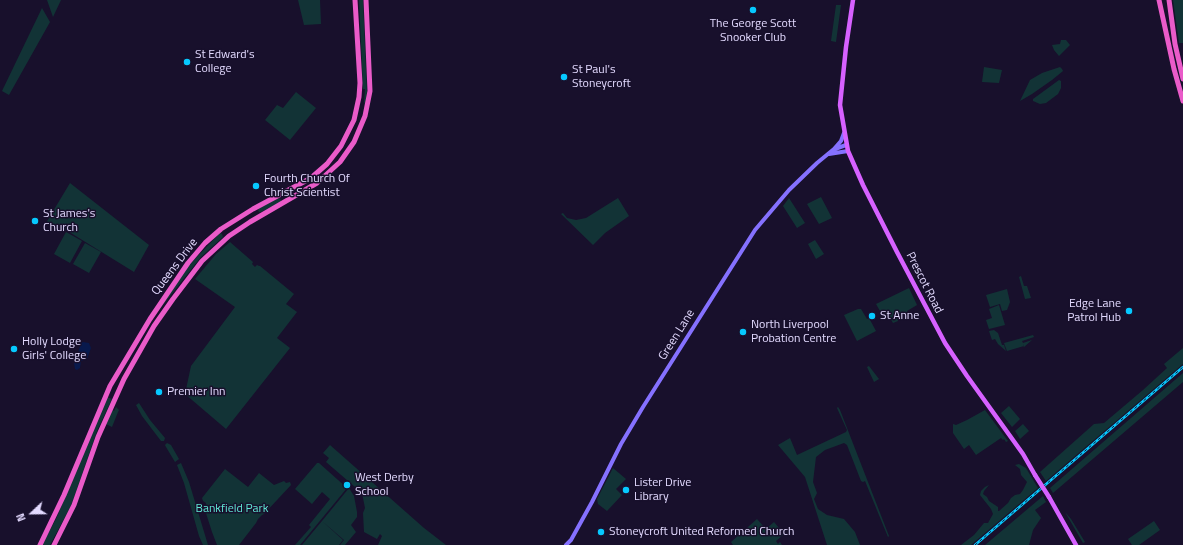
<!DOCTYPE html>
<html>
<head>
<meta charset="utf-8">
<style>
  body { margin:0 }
  #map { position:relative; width:1183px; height:545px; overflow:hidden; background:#18102c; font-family:"Titillium Web",sans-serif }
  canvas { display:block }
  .north { position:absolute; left:12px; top:493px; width:40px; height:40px; -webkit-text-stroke:3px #18102c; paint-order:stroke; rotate:248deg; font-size:11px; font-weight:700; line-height:16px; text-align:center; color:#e3daff }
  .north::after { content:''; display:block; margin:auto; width:14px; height:18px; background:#e3daff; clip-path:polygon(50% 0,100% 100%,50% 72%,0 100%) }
</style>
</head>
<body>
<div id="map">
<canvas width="1183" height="545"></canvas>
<div class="north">N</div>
</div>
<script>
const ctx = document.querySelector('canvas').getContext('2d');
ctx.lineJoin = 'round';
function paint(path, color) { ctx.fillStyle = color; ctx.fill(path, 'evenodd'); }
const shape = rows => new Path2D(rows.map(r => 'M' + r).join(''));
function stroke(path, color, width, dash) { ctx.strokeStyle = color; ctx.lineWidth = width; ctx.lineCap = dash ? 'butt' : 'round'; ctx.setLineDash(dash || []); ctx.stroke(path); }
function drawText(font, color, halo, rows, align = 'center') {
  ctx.font = font + ' "Titillium Web",sans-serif'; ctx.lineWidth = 3; ctx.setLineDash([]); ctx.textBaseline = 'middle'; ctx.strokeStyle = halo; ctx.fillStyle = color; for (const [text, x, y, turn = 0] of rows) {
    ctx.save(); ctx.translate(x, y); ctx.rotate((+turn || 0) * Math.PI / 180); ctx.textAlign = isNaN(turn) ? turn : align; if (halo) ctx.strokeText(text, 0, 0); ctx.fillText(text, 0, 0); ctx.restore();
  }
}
const green = shape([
  [47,0,61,0,53,17],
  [298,0,320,0,321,24,304,25],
  [359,0,363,0,367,92,365,104,364,102,365,89,363,89],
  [1173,0,1183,0,1183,43,1179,43],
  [836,5,841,5,836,42,831,41],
  [42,8,50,22,9,95,2,91],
  [1061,40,1066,40,1070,45,1059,56,1054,50,1052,45,1060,44],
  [984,67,1002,70,999,83,982,82],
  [1060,67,1062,69,1063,71,1052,80,1032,94,1020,101,1030,80,1042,73],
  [1059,80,1061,81,1061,88,1058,94,1046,103,1040,104,1033,101,1033,99],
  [296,92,316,108,290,140,265,120,277,105,283,108],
  [70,183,149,245,134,272,66,230,46,223],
  [821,197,832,218,819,224,807,204],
  [279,198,281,200,281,202,261,212,259,212,258,210,259,208],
  [618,198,629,216,605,233,593,245,561,214,563,213,567,218,576,220,586,218],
  [789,198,805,223,797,228,783,206],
  [66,232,82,241,70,263,54,254],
  [220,233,222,234,223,237,201,257,159,310,158,309,191,263],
  [815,240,824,254,816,259,808,244],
  [230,242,253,262,252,264,255,267,257,265,259,266,260,266,294,294,286,304,297,312,277,338,290,348,226,429,185,394,191,366,235,307,195,279,216,254],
  [85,243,101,252,89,273,73,264],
  [1021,276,1024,286,1027,286,1031,298,1025,299,1019,277],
  [909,288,917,305,907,311,908,313,897,318,898,321,893,323,889,316,884,318,876,304],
  [1007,289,1010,302,1007,310,1002,311,1000,304,990,307,986,295],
  [999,305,1005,325,989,329,986,320,992,318,989,309],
  [858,309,861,309,867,319,869,318,876,331,857,341,844,315],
  [994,330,998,333,1002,345,1004,345,1006,351,998,344,995,339,992,340,989,331],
  [1033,335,1034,337,1022,341,1023,343,1032,340,1024,347,1023,344,1024,346,1007,351,1004,343],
  [1183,348,1183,364,1046,481,1040,472,1094,424,1104,423,1143,390,1167,368,1164,364],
  [869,366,879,379,874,382,867,367],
  [1183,373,1183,382,1053,493,1050,488],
  [107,397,112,399,97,431,71,506,50,545,42,545,56,519],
  [139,403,150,420,165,438,164,441,161,441,142,416,136,405],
  [1009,406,1020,419,1012,427,1001,413],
  [116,407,119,410,118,412,112,427,106,424,112,410,114,411],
  [838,407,840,410,889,536,888,537,865,481,863,482,861,481,847,445,844,443,825,450,816,457,813,482,817,493,814,499,818,509,827,515,844,519,855,532,860,545,827,545,805,477,778,445,790,438,797,455,846,432,847,430,837,408],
  [985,410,1008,441,1006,442,1004,439,1003,440,1001,438,976,455,969,445,964,449,953,433,953,424,956,425,967,420],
  [1023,424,1029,431,1020,439,1015,431],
  [167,443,171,445,179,459,175,462,166,447,165,445],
  [330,445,424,528,446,545,378,545,382,536,380,534,377,539,364,532,363,513,365,508,362,493,358,492,355,487,326,462,329,458,323,453],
  [181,463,189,482,208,545,203,545,199,536,184,483,177,465],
  [317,463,319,463,347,488,300,545,295,545,311,527,309,525,330,499,322,492,312,504,295,489],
  [1019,464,1026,468,1038,488,971,545,961,545,974,535,984,523,988,523,993,514,991,509,980,495,981,491,985,487,989,485,984,491,983,494,987,497,989,501,998,507,998,511,999,511,1008,503,1011,498,1015,495,1020,494,1023,490,1027,482,1021,475,1020,469,1015,465],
  [613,468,626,479,616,489,622,495,607,511,598,504,597,499],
  [225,469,248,487,259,473,274,485,284,481,286,483,290,482,291,485,264,514,262,515,258,519,256,523,239,545,217,545,212,532,204,507,206,506,206,503,203,501,202,498],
  [349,488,354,496,357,512,357,517,351,525,356,532,345,545,340,545,344,540,322,521],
  [1043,496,1046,502,1035,510,1041,518,1033,530,1029,545,985,545],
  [1065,512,1071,519,1085,542,1083,543],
  [757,519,766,529,774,522,784,534,776,541,778,544,780,542,782,545,733,545,731,542],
  [322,521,343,540,339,545,302,545],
  [1154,521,1160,530,1139,545,1132,545,1128,539]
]);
const water = shape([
  [83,342,89,343,91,348,87,359,81,361,80,368,77,370,75,369,74,363,76,359,81,343]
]);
const secondary = shape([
  [835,149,846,145],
  [829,154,848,151],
  [566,545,571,540,592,502,621,444,643,407,755,230,789,190,817,163,834,149,841,141,844,133]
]);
const primary = shape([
  [853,0,846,47,840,105,848,151,863,185,897,252,945,343,967,376,1023,454,1035,475],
  [1049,497,1076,545]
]);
const trunk = shape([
  [1159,0,1174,69,1183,101],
  [1169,0,1175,44,1183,79],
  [40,545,64,495,110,386,150,319,188,263,205,243,221,229,253,209,311,178,327,164,341,146,354,120,359,97,360,83,355,0],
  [54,545,74,505,98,437,124,379,154,326,173,299,202,261,229,236,250,222,317,183,340,162,354,142,365,116,370,91,366,0]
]);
const rail = shape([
  [975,545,1183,367]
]);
const primaryBridge = shape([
  [1035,475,1049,497]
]);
const markers = [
  [753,10,4,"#06c9ff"],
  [187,62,4,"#06c9ff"],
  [564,77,4,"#06c9ff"],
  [256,186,4,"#06c9ff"],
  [35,221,4,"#06c9ff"],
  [1129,311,4,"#06c9ff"],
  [872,316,4,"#06c9ff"],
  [743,332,4,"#06c9ff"],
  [14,349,4,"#06c9ff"],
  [159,392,4,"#06c9ff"],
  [347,485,4,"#06c9ff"],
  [626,490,4,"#06c9ff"],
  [601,532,4,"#06c9ff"]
];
const poiNames = [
  ["The George Scott",753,24,"center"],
  ["Snooker Club",753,38,"center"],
  ["St Edward's",195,55],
  ["College",195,69],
  ["St Paul's",572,70],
  ["Stoneycroft",572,84],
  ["Fourth Church Of",264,179],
  ["Christ Scientist",264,193],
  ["St James's",43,214],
  ["Church",43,228],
  ["Edge Lane",1121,304,"right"],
  ["Patrol Hub",1121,318,"right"],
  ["St Anne",880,316],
  ["North Liverpool",751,325],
  ["Probation Centre",751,339],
  ["Holly Lodge",22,342],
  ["Girls' College",22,356],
  ["Premier Inn",167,392],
  ["West Derby",355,478],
  ["School",355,492],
  ["Lister Drive",634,483],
  ["Library",634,497],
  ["Stoneycroft United Reformed Church",609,532]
];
const streetNames = [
  ["Queens Drive",175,267,-53],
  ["Prescot Road",924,283,63],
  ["Green Lane",677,335,-58]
];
const parkNames = [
  ["Bankfield Park",232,509]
];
paint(green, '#123336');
paint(water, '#08194c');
stroke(secondary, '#8571ff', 4);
stroke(primary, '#d661ff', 4.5);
stroke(trunk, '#ea5bc9', 5);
stroke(rail, '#06c9ff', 2.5);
stroke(rail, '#18102c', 1, [3]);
stroke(primaryBridge, '#d661ff', 4.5);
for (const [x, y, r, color] of markers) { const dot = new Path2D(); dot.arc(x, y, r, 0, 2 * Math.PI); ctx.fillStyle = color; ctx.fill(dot); stroke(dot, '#18102c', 1.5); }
drawText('12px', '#e3daff', '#18102c', poiNames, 'left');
drawText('12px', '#e3daff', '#18102c', streetNames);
drawText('12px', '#5fe7d4', '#18102c', parkNames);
</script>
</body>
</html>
